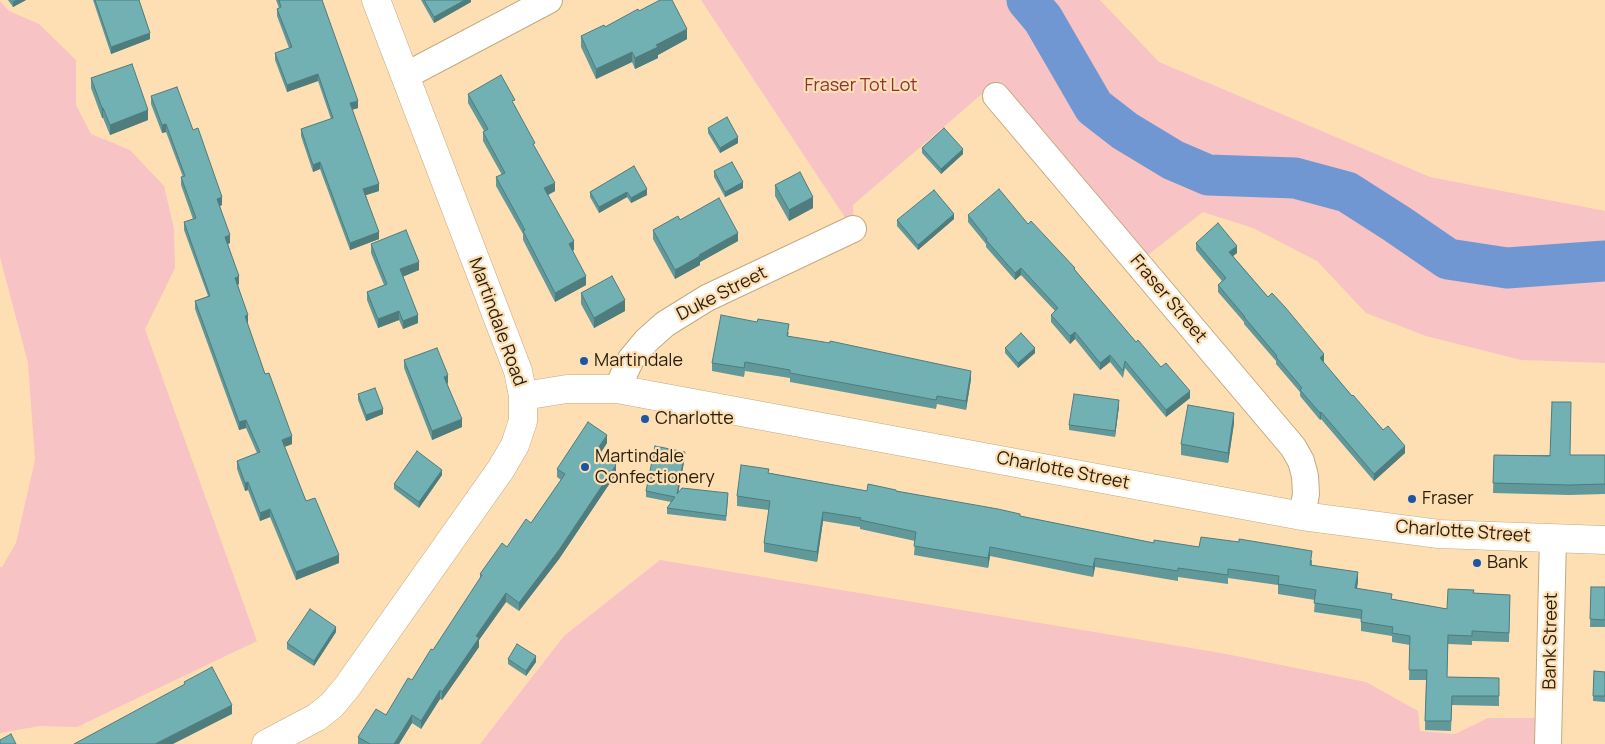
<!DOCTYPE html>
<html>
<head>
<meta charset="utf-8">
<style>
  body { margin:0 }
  canvas { display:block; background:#fddfb3 }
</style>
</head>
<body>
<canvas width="1605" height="744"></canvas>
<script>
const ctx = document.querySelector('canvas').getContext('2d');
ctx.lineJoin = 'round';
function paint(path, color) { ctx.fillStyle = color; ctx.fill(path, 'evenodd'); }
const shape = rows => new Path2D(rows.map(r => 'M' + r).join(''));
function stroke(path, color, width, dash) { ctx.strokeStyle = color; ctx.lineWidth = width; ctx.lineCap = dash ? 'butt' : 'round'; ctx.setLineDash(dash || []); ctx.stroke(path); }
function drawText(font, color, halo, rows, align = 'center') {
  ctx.font = font + ' Manrope,sans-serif'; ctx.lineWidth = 4.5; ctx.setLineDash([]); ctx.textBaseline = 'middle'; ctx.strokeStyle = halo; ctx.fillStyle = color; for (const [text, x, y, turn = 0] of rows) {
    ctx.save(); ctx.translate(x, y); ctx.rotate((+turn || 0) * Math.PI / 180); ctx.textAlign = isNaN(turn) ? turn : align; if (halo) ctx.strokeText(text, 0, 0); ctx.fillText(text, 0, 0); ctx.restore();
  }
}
const green = shape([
  [701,0,1100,0,1159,62,1430,177,1605,211,1605,363,1521,360,1426,336,1366,313,1317,261,1253,228,1203,212,1139,262,990,87,853,205,854,231],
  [0,1,9,11,39,24,76,60,76,105,91,134,130,150,164,186,174,229,175,268,145,329,257,641,77,727,40,726,0,733,0,567,2,567,16,543,35,460,28,363,0,257],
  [660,560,1221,653,1366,682,1418,711,1420,731,1455,734,1488,718,1551,718,1549,744,480,744,564,636]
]);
const river = shape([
  [1027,0,1043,19,1094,107,1125,131,1173,160,1208,175,1295,178,1347,192,1397,224,1448,259,1507,268,1605,261]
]);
const minor = shape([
  [405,76,549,0],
  [996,96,1293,447,1301,461,1305,476,1306,494,1302,516],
  [617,389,631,359,646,341,665,324,707,298,853,229],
  [1548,744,1553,538]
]);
const tertiary = shape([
  [523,396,567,389,617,389,1302,516,1439,534,1605,540],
  [266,744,317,717,332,705,347,687,501,469,515,445,523,421,523,396,518,371,376,0]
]);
const wall = shape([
  [8,0,26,0,13,7],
  [93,0,139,0,150,39,111,54],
  [276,0,322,0,358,108,352,110,379,191,366,195,379,239,350,250,320,169,313,172,301,136,301,129,331,119,318,81,287,92,275,60,275,53,289,48,277,16,277,9,279,8],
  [421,0,471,0,471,2,434,23],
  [639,11,687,39,658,55,658,58,635,69,632,62,596,79,581,47,581,36,605,27],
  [91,78,148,120,110,135,103,118,102,118,91,88],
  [468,94,515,106,535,148,555,191,548,195,574,250,572,251,586,285,555,302,523,240,523,234,496,186,496,177,502,175,483,141,483,132,484,131,468,103],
  [151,96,222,205,220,206,230,243,228,244,239,284,238,285,248,323,247,323,265,374,292,444,284,447,306,501,339,563,296,580,270,517,260,521,248,490,245,491,237,469,237,461,257,453,246,428,239,430,195,309,195,301,208,296,184,230,184,222,193,219,181,185,181,177,183,177,166,132,162,133,151,104],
  [708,128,738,143,720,153,708,133],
  [922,148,963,154,941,174,922,153],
  [634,166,647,195,631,203,627,197,599,213,590,197,590,192],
  [714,171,743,188,725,197,714,177],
  [775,185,813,208,789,221,775,196],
  [968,215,1028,224,1075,270,1136,342,1161,367,1190,398,1166,417,1125,368,1123,378,1110,362,1100,370,1075,339,1070,344,1051,322,1051,315,1055,311,1021,275,1015,280,986,247,986,244,968,222],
  [954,219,918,250,897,226,897,220],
  [680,220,738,241,700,262,700,265,675,279,653,239,653,230],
  [1196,243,1237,253,1233,256,1268,297,1324,361,1323,362,1352,396,1405,453,1374,481,1321,419,1320,420,1300,396,1300,392,1276,364,1276,361,1244,324,1244,322,1218,292,1218,285,1222,281,1196,250],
  [371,244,419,270,403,276,418,323,403,329,399,320,378,328,367,300,367,292,384,285,371,253],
  [581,293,625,311,594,328,581,304],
  [789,332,788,336,971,379,966,410,937,404,936,409,790,382,790,378,745,371,744,377,712,371,712,363],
  [1005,348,1035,353,1018,368,1005,353],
  [404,360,448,383,447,384,462,427,432,440,404,368],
  [358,394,383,414,366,421,358,400],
  [1119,406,1115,437,1069,430,1069,425],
  [1234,423,1228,463,1181,455,1181,444],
  [607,443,600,454,616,474,559,559,519,611,506,602,479,640,479,647,442,700,440,699,421,729,412,723,399,744,358,744,358,737,386,715,412,680,433,650,480,579,480,574,531,523,561,480,557,477,557,469],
  [1494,455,1605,455,1605,494,1569,495,1493,493],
  [685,457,678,492,728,498,726,521,667,514,667,508,671,502,646,497,646,491],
  [769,473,867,491,896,491,1154,543,1199,547,1312,560,1312,565,1358,581,1357,589,1392,599,1447,609,1473,593,1510,595,1509,642,1472,641,1472,645,1448,644,1447,677,1499,678,1499,706,1452,705,1451,731,1425,730,1426,680,1409,680,1410,645,1392,642,1392,636,1361,631,1361,619,1314,612,1315,600,1278,594,1278,585,1228,578,1228,584,1178,577,1178,581,1095,567,1093,577,990,556,988,568,914,555,915,541,860,529,860,527,823,521,817,562,764,552,764,543,769,510,737,506,737,496],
  [442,475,419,508,394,489,394,484],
  [1591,587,1605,587,1605,627,1590,627],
  [336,632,314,666,287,649,287,643],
  [508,659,536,662,526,676,508,664],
  [1594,671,1605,672,1605,702,1593,701]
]);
const shadedWall = shape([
  [16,0,26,0,13,7,13,2],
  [465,0,471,0,471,2,434,23,434,17],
  [687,29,687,39,658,55,658,58,635,69,635,58,656,45],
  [150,33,150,39,111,54,111,47],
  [632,52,632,62,596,79,596,69],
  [318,74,318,81,287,92,287,85],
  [358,101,358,108,350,110,350,103],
  [102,108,103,108,103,118,102,118],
  [148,110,148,120,110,135,110,125],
  [166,124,166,132,162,133,162,125],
  [738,137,738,143,720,153,720,148],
  [963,149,963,154,941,174,941,169],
  [320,162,320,169,313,172,313,165],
  [743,182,743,188,725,197,725,192],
  [555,183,555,191,544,197,544,188],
  [379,184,379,191,363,196,363,189],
  [647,189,647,195,631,203,631,198],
  [627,192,627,197,599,213,599,207],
  [222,197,222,205,217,207,217,199],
  [813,197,813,208,789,221,789,210],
  [954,214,954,219,918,250,918,245],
  [379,232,379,239,350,250,350,243],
  [738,233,738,241,700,262,700,265,675,279,675,270,699,255],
  [230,235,230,243,225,245,225,237],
  [574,241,574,250,569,253,569,244],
  [1237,246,1237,253,1229,259,1229,252],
  [419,262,419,270,400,278,400,269],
  [1021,268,1021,275,1015,280,1015,273],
  [239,276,239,284,235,286,235,278],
  [586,276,586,285,555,302,555,293],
  [625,300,625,311,594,328,594,318],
  [399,311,399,320,378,328,378,319],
  [248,315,248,323,245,324,245,316],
  [418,315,418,323,403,329,403,321],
  [1075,332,1075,339,1070,344,1070,336],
  [1035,348,1035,353,1018,368,1018,363],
  [1324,354,1324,361,1320,365,1320,358],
  [1110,355,1110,362,1100,370,1100,363],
  [971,371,971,379,966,410,966,401],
  [448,375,448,383,444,385,444,377],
  [1190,391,1190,398,1166,417,1166,410],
  [1119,400,1119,406,1115,437,1115,431],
  [383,409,383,414,366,421,366,415],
  [1321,412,1321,419,1320,420,1320,413],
  [1234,413,1234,423,1228,463,1228,453],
  [462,419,462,427,432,440,432,431],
  [246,420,246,428,239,430,239,422],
  [607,435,607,443,596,460,596,451],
  [292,436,292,444,282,448,282,440],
  [1405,446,1405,453,1374,481,1374,474],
  [685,452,685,457,677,500,677,494],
  [616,465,616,474,559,559,519,611,519,603],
  [442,470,442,475,419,508,419,502],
  [248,482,248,490,245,491,245,483],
  [270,509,270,517,260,521,260,513],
  [823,512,823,521,817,562,817,552],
  [990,547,990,556,988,568,988,558],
  [339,555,339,563,296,580,296,572],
  [1095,558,1095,567,1093,577,1093,567],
  [1358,572,1358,581,1355,598,1355,588],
  [506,593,506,602,479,640,479,647,442,700,442,692,476,636],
  [336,627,336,632,314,666,314,661],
  [536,656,536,662,526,676,526,671],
  [440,690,440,699,421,729,421,721],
  [232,705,232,714,173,744,155,744],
  [412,715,412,723,399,744,394,744]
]);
const building = shape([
  [95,0,139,0,150,33,111,47,95,0],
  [279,0,322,0,358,101,350,103,379,184,363,189,379,232,350,243,320,162,313,165,301,129,333,118,318,74,287,85,275,53,292,47,277,9,281,7,279,0],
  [424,0,465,0,434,17,424,0],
  [660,0,672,0,687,29,656,45,658,47,635,58,632,52,596,69,581,36,604,25,605,27,638,9,639,11,660,0],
  [132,64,148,110,110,125,103,108,102,108,91,78,132,64],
  [501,75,515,100,512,101,535,143,533,144,555,183,544,188,574,241,569,244,586,276,555,293,523,231,525,230,496,177,505,173,483,132,488,129,468,94,501,75],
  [177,87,193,130,198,128,222,197,217,199,230,235,225,237,239,276,235,278,248,315,245,316,265,374,269,373,292,436,282,440,306,501,315,498,339,555,296,572,270,509,260,513,248,482,245,483,237,461,260,452,246,420,239,422,195,301,210,296,184,222,196,218,181,177,185,176,166,124,162,125,151,96,177,87],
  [727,117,738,137,720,148,708,128,727,117],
  [944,128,963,149,941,169,922,148,944,128],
  [732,162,743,182,725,192,714,171,732,162],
  [634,166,647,189,631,198,627,192,599,207,590,192,634,166],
  [800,172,813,197,789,210,775,185,800,172],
  [999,189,1028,224,1031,221,1075,268,1074,269,1136,342,1138,340,1161,367,1166,363,1190,391,1166,410,1125,361,1123,371,1110,355,1100,363,1075,332,1070,336,1051,315,1058,308,1021,268,1015,273,986,240,987,239,968,215,999,189],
  [934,190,954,214,918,245,897,220,934,190],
  [719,198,738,233,699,255,700,256,675,270,653,230,678,216,680,220,719,198],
  [1218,223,1237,246,1229,252,1268,297,1272,293,1285,307,1324,354,1320,358,1352,396,1353,395,1383,430,1388,426,1405,446,1374,474,1321,412,1320,413,1300,390,1302,388,1276,357,1277,356,1244,317,1245,317,1218,285,1226,278,1196,243,1218,223],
  [406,230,419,262,400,269,418,315,403,321,399,311,378,319,367,292,387,284,371,244,406,230],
  [612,276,625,300,594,318,581,293,612,276],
  [721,315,757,322,758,319,789,324,787,336,830,343,830,341,971,371,966,401,937,396,936,400,790,373,790,370,745,362,744,368,712,363,721,315],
  [1021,333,1035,348,1018,363,1005,348,1021,333],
  [437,348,448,375,444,377,462,419,432,431,404,360,437,348],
  [375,388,383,409,366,415,358,394,375,388],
  [1074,394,1119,400,1115,431,1069,425,1074,394],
  [1552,402,1571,402,1570,455,1605,455,1605,484,1569,485,1493,483,1494,455,1550,456,1552,402],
  [1188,405,1234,413,1228,453,1181,444,1188,405],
  [588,422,607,435,596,451,616,465,559,550,519,603,506,593,476,636,479,638,442,692,440,690,421,721,412,715,394,744,370,744,358,737,376,709,386,715,408,678,412,680,431,649,433,650,482,575,480,574,502,543,507,547,526,519,531,523,565,474,557,469,588,422],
  [655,446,685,452,677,494,682,488,728,493,726,516,667,508,675,497,646,491,655,446],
  [417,451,442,470,419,502,394,484,417,451],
  [741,465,769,469,768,473,867,491,868,484,896,490,896,491,998,509,1020,514,1020,516,1154,543,1154,540,1199,547,1201,537,1239,542,1239,539,1312,551,1310,565,1358,572,1355,588,1392,594,1391,599,1447,609,1448,589,1474,590,1473,593,1510,595,1509,633,1472,631,1472,636,1448,635,1447,677,1499,678,1499,696,1452,696,1451,721,1425,721,1427,670,1409,670,1410,636,1392,633,1393,627,1361,622,1362,610,1314,603,1316,590,1278,584,1279,576,1228,569,1228,575,1178,568,1178,571,1095,558,1093,567,990,547,988,558,914,546,916,532,860,520,861,518,823,512,817,552,764,543,770,501,737,496,741,465],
  [1591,587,1605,587,1605,620,1590,619,1591,587],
  [310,609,336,627,314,661,287,643,310,609],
  [517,644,536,656,526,671,508,659,517,644],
  [212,667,232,705,155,744,74,744,185,684,184,682,212,667],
  [1594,671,1605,672,1605,696,1593,696,1594,671],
  [11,734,16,744,0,744,0,740,11,734]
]);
const markers = [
  [584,361,5,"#1a55a6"],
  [645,419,5,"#1a55a6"],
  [585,467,5,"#1a55a6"],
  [1412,499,5,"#1a55a6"],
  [1477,563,5,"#1a55a6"]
];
const parkNames = [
  ["Fraser Tot Lot",861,86]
];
const streetNames = [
  ["Duke Street",722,294,-27],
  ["Fraser Street",1168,299,50],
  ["Martindale Road",497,322,70],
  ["Charlotte Street",1063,471,11],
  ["Charlotte Street",1463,532,4],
  ["Bank Street",1551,641,-89]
];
const poiNames = [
  ["Martindale",594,361],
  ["Charlotte",655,419],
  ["Martindale",595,457],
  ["Confectionery",595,478],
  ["Fraser",1422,499],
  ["Bank",1487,563]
];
paint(green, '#f7c3c4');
stroke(river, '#7097d1', 41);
stroke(minor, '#c5a97e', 28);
stroke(tertiary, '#c5a97e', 29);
stroke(minor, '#fff', 26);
stroke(tertiary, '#fff', 28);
paint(wall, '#61989a');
paint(shadedWall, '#4f7c7d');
paint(building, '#71b1b3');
stroke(building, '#4f7c7d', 1);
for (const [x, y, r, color] of markers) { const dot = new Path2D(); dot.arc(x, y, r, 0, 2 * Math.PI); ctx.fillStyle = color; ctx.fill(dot); stroke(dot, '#fddfb3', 2); }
drawText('18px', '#8f313b', '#fddfb3', parkNames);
drawText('18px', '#281d0c', '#fddfb3', streetNames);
drawText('18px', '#281d0c', '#fddfb3', poiNames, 'left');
</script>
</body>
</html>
